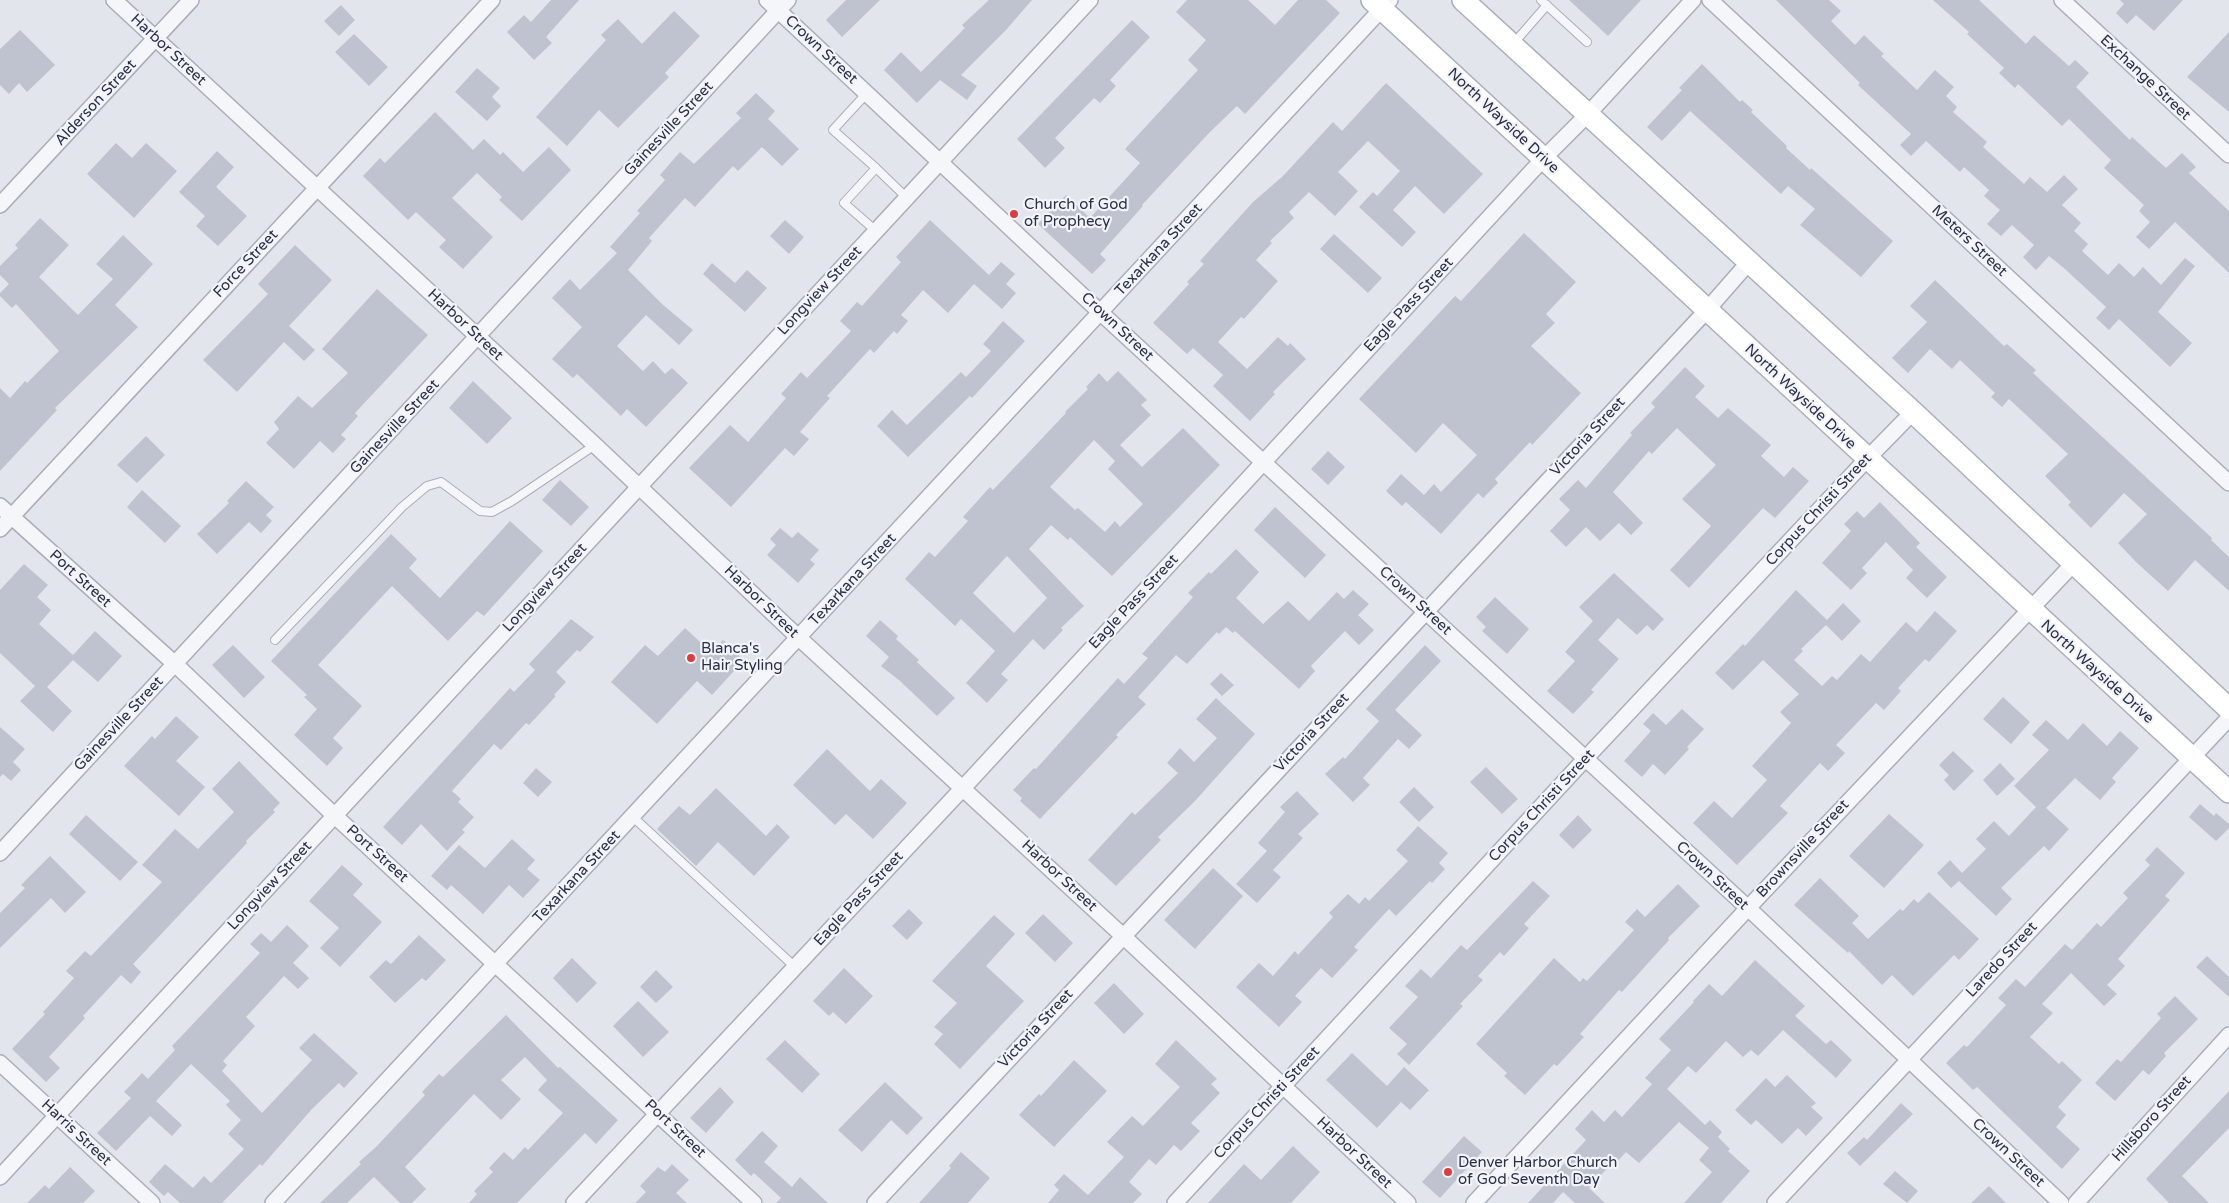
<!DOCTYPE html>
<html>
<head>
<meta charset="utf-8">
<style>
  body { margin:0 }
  canvas { display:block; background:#e2e5ec }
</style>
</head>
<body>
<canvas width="2229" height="1203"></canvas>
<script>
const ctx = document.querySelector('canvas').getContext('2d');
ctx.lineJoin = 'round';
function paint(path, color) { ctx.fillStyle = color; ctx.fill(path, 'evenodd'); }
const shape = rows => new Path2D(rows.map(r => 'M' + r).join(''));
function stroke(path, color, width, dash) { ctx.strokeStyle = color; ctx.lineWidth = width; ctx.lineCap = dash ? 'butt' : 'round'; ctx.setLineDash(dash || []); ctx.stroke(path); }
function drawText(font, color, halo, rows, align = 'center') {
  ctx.font = font + ' "Varela Round",sans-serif'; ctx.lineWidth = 4.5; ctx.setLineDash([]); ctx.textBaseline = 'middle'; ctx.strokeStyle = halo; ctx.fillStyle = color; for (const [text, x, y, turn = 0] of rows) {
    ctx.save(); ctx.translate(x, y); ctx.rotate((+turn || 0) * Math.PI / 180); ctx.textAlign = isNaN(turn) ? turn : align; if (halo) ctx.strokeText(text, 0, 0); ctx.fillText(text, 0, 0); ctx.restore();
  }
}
const building = shape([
  [551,0,579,0,546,37,552,43,534,60,507,32,524,15,531,22],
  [846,0,880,0,842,37,826,20],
  [989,0,1032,0,1006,30,961,75,977,86,967,100,940,80,917,103,884,70,901,52,921,72,965,28,962,25],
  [1187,0,1248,0,1275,25,1298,0,1326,0,1340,13,1245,114,1237,106,1210,132,1142,205,1143,206,1100,254,1106,260,1092,274,1038,224,1066,195,1090,218,1091,217,1140,163,1125,149,1198,70,1188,60,1206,40,1176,12],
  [1569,0,1641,0,1608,36],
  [1776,0,1829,0,1841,11,1831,21,1855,45,1864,35,1884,54,1881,56,1917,90,1935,70,1954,87,1946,96,1957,107,1953,112,1987,142,1983,147,2024,184,2030,177,2047,192,2064,175,2078,189,2062,205,2081,223,2074,231,2088,244,2082,251,2108,275,2119,263,2134,277,2143,267,2161,285,2185,258,2195,266,2158,312,2192,343,2170,367,2119,319,2109,330,2096,318,2106,307,2065,269,2049,256,2036,270,2023,257,2034,245,2012,225,2001,236,1987,224,2000,210,1984,196,1989,190,1964,167,1960,172,1926,141,1911,156,1900,145,1911,134,1858,85,1860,83],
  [1933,0,1979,0,2026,44,2034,35,2069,66,2075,60,2089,73,2076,87,2130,140,2132,137,2166,168,2182,153,2196,167,2189,173,2229,211,2229,273,2175,222,2149,249,2136,237,2150,222,2139,211,2144,205,2104,168,2111,160,2069,119,2062,126,2018,84,2015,88,1999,73,2004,68,1967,34,1969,32],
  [2120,0,2183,0,2154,31,2136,15,2127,24,2116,13,2124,4],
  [341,5,355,20,339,36,324,21],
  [674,11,700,36,665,73,669,77,618,128,599,110,567,146,536,117,606,40,601,35,618,19,642,44],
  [1132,20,1150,37,1110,80,1116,86,1100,103,1094,98,1055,138,1065,148,1045,168,1017,139],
  [20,30,55,65,27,92,19,83,9,94,0,85,0,49],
  [2229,32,2229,112,2187,77],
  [354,34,388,67,369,86,335,52],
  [1702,64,1740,102,1742,100,1753,110,1751,112,1787,146,1786,148,1810,170,1811,168,1893,241,1861,277,1800,225,1815,209,1788,186,1781,194,1690,111,1662,141,1647,127,1682,90,1679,88],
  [477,68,500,88,492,97,501,106,487,121,455,92],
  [1386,83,1483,174,1444,214,1415,186,1393,210,1416,232,1402,247,1359,207,1373,192,1377,196,1400,171,1368,141,1338,172,1358,191,1335,216,1309,192,1289,212,1294,218,1270,241,1272,243,1256,260,1278,281,1244,319,1241,317,1218,342,1247,369,1278,337,1288,346,1290,343,1306,359,1273,392,1275,394,1250,421,1213,386,1223,375,1193,348,1187,354,1153,323,1189,284,1187,282,1204,264,1200,261,1253,202,1283,176,1333,122,1342,131],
  [756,93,775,111,768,119,799,149,782,166,762,147,738,171,733,166,695,207,685,198,649,238,652,241,628,270,662,304,693,330,679,345,646,315,617,346,643,371,653,361,665,374,672,368,688,383,646,427,627,409,621,416,577,374,573,378,552,359,582,327,552,298,570,279,580,290,617,253,610,247,640,213,637,211,665,180,660,175,680,152,694,164,741,118,736,113],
  [435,112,473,150,484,139,500,155,503,152,523,172,549,147,571,170,522,221,499,200,502,197,477,173,452,198,493,237,463,269,439,247,446,240,416,212,408,220,363,176,380,158,385,163],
  [116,143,132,158,146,143,177,171,134,218,87,174],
  [217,151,234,167,216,187,247,216,218,246,196,226,205,216,179,192],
  [40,218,69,245,39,277,78,315,113,279,96,264,123,235,153,264,115,305,138,327,55,408,57,410,0,471,0,388,10,398,25,381,27,383,59,351,16,304,12,308,0,296,0,293,9,284,0,275,0,266,18,248,15,245],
  [785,220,804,237,789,254,770,236],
  [930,220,989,275,1001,262,1015,274,1006,284,1016,293,1002,309,974,284,948,313,923,290,901,315,908,321,897,334,894,331,874,353,870,349,827,396,830,398,800,432,809,439,794,456,785,448,731,507,689,468,730,425,748,442,786,398,781,394,801,372,807,378,851,331,840,321,857,302,862,306,901,262,896,257],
  [1524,233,1576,282,1546,314,1555,323,1531,346,1581,393,1532,445,1530,442,1495,479,1498,483,1483,498,1478,493,1441,534,1406,502,1402,506,1386,491,1401,474,1424,495,1434,484,1441,492,1477,455,1443,423,1416,453,1359,399,1455,296,1461,301],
  [1334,234,1382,278,1368,293,1320,249],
  [295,245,332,280,289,326,315,350,304,361,284,342,237,392,203,360,268,294,258,284],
  [712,263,735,283,747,270,767,288,745,312,703,274],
  [1935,280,2004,346,2007,344,2036,370,2033,373,2212,538,2211,540,2229,557,2229,591,2195,560,2168,591,2136,562,2118,543,2147,514,2124,493,2091,528,2068,505,2071,502,2045,476,2068,454,2009,399,2002,407,1991,397,1995,393,1960,360,1952,369,1930,349,1908,373,1892,358,1927,322,1910,306],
  [377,289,428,335,355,413,358,416,341,435,346,439,333,453,320,441,294,469,266,443,279,429,274,422,298,396,312,408,348,373,322,349],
  [1003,321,1025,341,972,398,970,396,908,457,877,426,892,410,907,425,961,372,966,377,991,351,983,344],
  [1685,367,1705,386,1695,397,1718,418,1728,408,1771,445,1761,456,1784,477,1793,467,1809,481,1775,518,1763,508,1689,588,1670,570,1711,526,1682,499,1716,465,1677,428,1652,454,1649,451,1613,492,1643,523,1631,535,1619,523,1600,541,1586,527,1566,547,1550,531,1570,510,1559,499,1578,480,1586,488,1632,435,1630,433,1655,407,1651,403],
  [1118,371,1147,400,1141,405,1151,415,1120,445,1142,467,1183,428,1220,465,1112,576,1070,537,1068,540,1051,525,1029,549,1084,606,1061,628,1063,630,1044,650,1033,639,1001,674,1008,680,987,703,966,683,995,651,961,619,955,626,905,579,929,552,935,557,968,521,963,517,990,487,993,490,1066,413,1065,412,1088,389,1086,387,1099,373,1107,382],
  [1094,440,1115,461,1108,469,1143,504,1120,527,1115,521,1105,532,1078,508,1075,510,1050,487],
  [1007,556,1047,598,1014,633,973,593],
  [473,381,512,418,487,444,449,408],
  [146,436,165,455,137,483,117,465],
  [1328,451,1345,467,1328,485,1311,469],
  [560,480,589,507,571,526,542,500],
  [246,481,274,507,266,515,272,521,261,533,249,522,217,554,197,534,229,503,227,501],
  [142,490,181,526,165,543,127,507],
  [1880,502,1920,543,1916,547,1947,577,1927,598,1906,578,1913,570,1886,542,1862,568,1867,573,1851,590,1822,563,1851,531,1844,524,1857,511,1864,518],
  [1275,507,1326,555,1305,578,1254,530],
  [510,521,543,551,484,616,477,611,448,641,392,586,318,665,362,706,333,738,343,748,327,766,294,735,317,709,304,697,307,695,271,661,391,534,417,559,409,568,440,598],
  [780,528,792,538,798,532,819,550,810,560,815,564,798,583,767,555,776,545,770,539],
  [1236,549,1259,572,1236,598,1263,624,1288,601,1309,621,1337,592,1344,599,1353,590,1369,604,1358,615,1374,630,1359,645,1345,631,1311,666,1315,671,1299,689,1235,631,1233,633,1226,627,1219,634,1217,632,1187,664,1176,655,1138,697,1146,704,1116,735,1118,737,1040,819,1020,801,1022,798,1013,790,1034,768,1036,769,1118,678,1124,684,1148,658,1142,654,1193,597,1188,593,1209,572,1211,574],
  [24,564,48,585,37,597,51,610,39,624,73,655,95,631,122,656,98,682,73,660,47,687,72,711,53,732,20,701,35,686,0,653,0,590],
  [1614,573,1664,619,1653,631,1647,625,1637,635,1618,618,1598,640,1619,659,1591,690,1594,692,1573,714,1547,691,1575,661,1565,652,1593,621,1579,607],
  [1796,590,1827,620,1843,603,1861,621,1842,641,1826,625,1801,649,1803,651,1794,660,1822,686,1832,676,1837,680,1861,654,1870,662,1906,622,1917,632,1935,611,1957,631,1929,662,1925,659,1898,688,1901,691,1884,710,1876,703,1836,745,1845,753,1828,771,1820,763,1780,806,1788,813,1737,865,1693,823,1714,801,1732,818,1767,780,1752,766,1791,723,1780,712,1799,694,1763,660,1733,690,1715,673,1743,644,1745,646],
  [1495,597,1529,629,1507,654,1482,631,1486,627,1476,617],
  [571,619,594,637,580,652,577,650,556,672,566,682,554,695,556,696,529,725,526,723,501,750,494,744,452,791,461,799,458,802,474,817,462,830,465,832,447,851,421,824,402,845,383,827,510,688,514,692,535,670,529,664],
  [880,620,898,636,896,639,919,660,917,662,955,698,937,716,900,681,881,666,889,657,866,636],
  [685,628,711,652,723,640,744,660,712,695,697,681,657,724,611,682,645,645,658,656],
  [233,645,265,677,244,698,212,665],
  [1425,645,1441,661,1395,710,1422,735,1409,749,1398,739,1363,778,1370,785,1353,802,1325,774,1343,757,1345,759,1379,721,1366,709],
  [1221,673,1234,685,1222,696,1210,684],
  [2003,697,2030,722,2011,744,1983,719],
  [1216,698,1255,734,1195,801,1158,837,1161,840,1116,886,1088,860,1132,812,1135,815,1178,773,1167,763,1180,748,1194,762,1217,738,1196,719],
  [1682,709,1704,729,1687,747,1689,749,1665,775,1653,764,1642,777,1624,761,1651,731,1643,724,1653,713,1666,725],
  [176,716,199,737,176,761,205,787,179,816,124,766,152,736,155,739],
  [2046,720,2068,740,2083,723,2107,746,2120,731,2139,748,2112,778,2116,782,2100,800,2075,778,2046,808,2069,829,2049,851,2044,846,2001,888,2012,899,1996,916,1959,881,1951,888,1937,873,1950,860,1962,873,1986,849,1976,839,1994,821,2009,836,2036,807,2014,786,2049,750,2032,735],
  [0,727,25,749,13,762,21,770,11,781,3,774,0,777],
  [827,749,870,791,881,779,907,803,873,839,846,814,835,825,793,785],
  [1953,751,1974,771,1954,791,1944,780,1949,775,1939,765],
  [239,761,280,803,273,810,275,812,246,841,247,843,133,964,141,972,131,984,121,975,83,1016,85,1018,49,1057,60,1068,46,1082,12,1049,45,1014,43,1012,74,978,66,971,85,951,91,956,162,882,142,865,175,829,198,849,234,812,212,789],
  [2000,763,2015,779,1997,796,1983,780],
  [1486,767,1518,799,1502,814,1470,782],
  [536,768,552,782,538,797,523,783],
  [1414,787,1434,807,1419,822,1399,802],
  [716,788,766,836,777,824,790,837,754,876,718,842,696,866,657,829,679,806,690,815],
  [1297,791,1319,814,1298,834,1303,838,1273,870,1281,877,1257,903,1236,884,1267,851,1258,843,1285,812,1280,807],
  [2200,804,2214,816,2216,813,2229,824,2229,828,2216,841,2189,817],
  [1889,814,1924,845,1884,888,1849,856],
  [86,815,138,862,120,881,69,834],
  [1578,815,1592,830,1573,849,1559,835],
  [1418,826,1448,853,1439,863,1445,869,1432,883,1430,881,1396,916,1389,909,1354,947,1358,950,1332,978,1321,968,1295,996,1302,1002,1279,1027,1236,987,1259,963,1273,976,1295,951,1298,955,1333,917,1329,913,1348,894,1359,904,1365,897,1369,901,1408,861,1396,850],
  [512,839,535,860,527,869,540,880,523,898,509,885,483,914,451,885,447,890,431,876,459,845,485,868],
  [2157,847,2185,873,2165,896,2170,900,2118,959,2125,966,2107,985,2117,994,2104,1006,2071,973,2042,1004,2053,1013,2030,1037,2059,1064,2062,1061,2082,1080,2058,1107,2066,1115,2056,1127,2080,1149,2062,1169,1977,1087,1973,1090,1946,1063,1964,1045,1967,1047,2006,1005,1998,998,2016,979,2025,987,2065,944,2072,950,2097,923,2101,927,2128,898,2123,893,2150,865,2145,860],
  [50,856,86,892,65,913,51,898,0,948,0,913,25,888,21,885],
  [342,865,363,884,353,895,382,922,340,967,320,948,339,928,309,901],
  [1213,868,1243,896,1195,949,1164,920],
  [1820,878,1859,916,1852,923,1868,939,1900,909,1903,911,1914,899,1918,903,1929,892,1979,939,1959,960,1954,955,1913,996,1892,975,1882,985,1849,951,1848,953,1794,905],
  [1533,881,1550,896,1524,924,1529,928,1504,956,1500,952,1478,976,1483,980,1460,1004,1463,1006,1409,1065,1397,1054,1407,1044,1389,1028,1418,997,1405,986,1421,969,1431,978,1461,945,1467,950],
  [1678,884,1700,906,1668,938,1669,940,1622,992,1619,990,1580,1034,1584,1037,1557,1066,1554,1064,1525,1095,1504,1076,1507,1073,1476,1044,1554,958,1580,982,1583,978,1587,981,1634,930,1625,922,1637,909,1645,917],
  [909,909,923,923,907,940,892,926],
  [1043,914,1073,943,1055,962,1025,933],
  [994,915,1015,934,986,966,1024,1001,960,1069,934,1044,943,1034,934,1027,957,1003,932,981],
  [287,925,309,946,293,963,309,978,298,989,284,976,246,1017,255,1026,223,1061,227,1065,222,1071,262,1113,312,1060,299,1048,314,1033,358,1073,344,1088,339,1083,312,1109,262,1166,260,1164,222,1203,180,1203,168,1192,164,1196,149,1182,165,1164,193,1188,204,1176,211,1183,244,1149,228,1134,241,1120,226,1105,230,1101,191,1064,156,1101,182,1125,172,1136,150,1116,116,1151,97,1133,131,1098,124,1092,142,1073,148,1079,175,1050,172,1046,260,953,250,944,261,933,271,942],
  [419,935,446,960,426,981,422,978,395,1003,369,977,386,960,391,964],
  [2207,956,2229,977,2229,997,2196,967],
  [572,958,597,983,577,1003,553,978],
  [1755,960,1805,1006,1795,1016,1826,1044,1831,1040,1852,1060,1836,1078,1783,1030,1758,1056,1751,1050,1743,1057,1726,1041,1696,1073,1688,1066,1667,1089,1705,1125,1710,1120,1722,1132,1718,1137,1730,1149,1728,1151,1750,1171,1721,1203,1684,1203,1712,1172,1699,1160,1709,1148,1679,1122,1639,1163,1626,1152,1617,1162,1615,1160,1589,1188,1605,1203,1575,1203,1563,1192,1553,1203,1528,1203,1586,1140,1575,1129,1592,1110,1604,1122,1615,1110,1622,1117,1652,1084,1645,1078,1671,1050,1659,1039,1694,1002,1693,1001,1709,984,1722,996],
  [844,968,873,996,846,1024,833,1012,829,1016,813,1001],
  [656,970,673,987,656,1003,640,987],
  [1114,983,1144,1014,1124,1034,1094,1003],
  [2175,996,2198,1019,2164,1053,2166,1056,2149,1075,2143,1070,2115,1101,2095,1083,2117,1059,2121,1062,2161,1018,2157,1014],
  [638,1001,669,1032,643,1057,613,1026],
  [506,1015,558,1068,560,1067,618,1120,596,1144,585,1133,517,1203,469,1203,477,1194,474,1191,493,1172,489,1168,504,1152,513,1160,525,1147,528,1150,563,1113,538,1090,547,1080,525,1057,501,1080,521,1099,501,1120,474,1094,405,1167,426,1189,412,1203,400,1203,374,1177,347,1203,320,1203,361,1164,359,1162,376,1147,425,1095,422,1092,439,1074,443,1077],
  [785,1040,820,1074,802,1093,766,1059],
  [1176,1040,1217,1079,1211,1084,1220,1093,1191,1123,1200,1131,1181,1151,1174,1145,1156,1165,1149,1159,1129,1182,1142,1194,1133,1203,1048,1203,1059,1190,1054,1185,1064,1174,1088,1195,1124,1157,1107,1142,1132,1116,1143,1126,1180,1087,1155,1064],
  [1352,1053,1387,1086,1404,1067,1429,1090,1410,1110,1401,1102,1377,1128,1326,1080],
  [1074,1060,1107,1091,1054,1147,1019,1115,1039,1094,1041,1096],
  [1787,1075,1816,1103,1811,1107,1823,1118,1806,1136,1798,1128,1782,1144,1756,1120,1751,1125,1735,1110,1766,1078,1775,1087],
  [885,1082,923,1118,907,1135,891,1120,862,1152,838,1130],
  [720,1087,734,1102,706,1133,690,1118],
  [2229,1091,2229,1128,2182,1176,2209,1203,2169,1203,2146,1179],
  [1901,1103,1913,1114,1860,1166,1847,1153,1864,1137,1867,1140],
  [762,1131,778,1146,764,1162,792,1187,800,1177,828,1203,776,1203,781,1198,754,1173,751,1176,735,1160],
  [1464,1136,1482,1152,1440,1198,1422,1182],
  [1293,1146,1320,1172,1291,1203,1208,1203,1244,1164,1261,1180],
  [961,1152,990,1178,968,1203,919,1203,951,1168,949,1166],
  [672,1164,689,1180,676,1193,687,1203,635,1203,646,1192,640,1186,658,1167,665,1172],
  [70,1167,95,1191,83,1203,27,1203,45,1185,49,1189],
  [1895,1171,1918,1191,1907,1203,1883,1184],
  [1989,1186,2006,1203,1971,1203]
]);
const lane = shape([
  [1541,0,1587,42],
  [1514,43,1547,5],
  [867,93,833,130,876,168],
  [876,231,844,203,876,168,907,198],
  [275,640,402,507,427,486,441,482,480,511,492,512,512,501,595,445],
  [633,817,795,967]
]);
const street = shape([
  [114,0,595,445,799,638,1123,936,1408,1203],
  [767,0,1101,313,1748,908,2061,1203],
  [1710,0,2229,483],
  [2062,0,2229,155],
  [0,205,191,0],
  [0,506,175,664,335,816,754,1203],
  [0,529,492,0],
  [0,853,788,0],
  [0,1063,152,1203],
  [0,1177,1090,0],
  [273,1203,1390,0],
  [574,1203,963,788,1544,158,1588,114,1693,0],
  [875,1203,1707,310,1749,262],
  [1175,1203,1585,759,1867,459,1913,412],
  [1474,1203,1748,908,2074,563],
  [1775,1203,2229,718],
  [2076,1203,2229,1035]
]);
const secondary = shape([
  [1372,0,2229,792],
  [1463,0,1913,412,2229,709]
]);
const markers = [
  [1014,214,5,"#d93f42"],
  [691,658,5,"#d93f42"],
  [1448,1172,5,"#d93f42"]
];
const streetNames = [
  ["Harbor Street",168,50,43],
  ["Crown Street",821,50,43],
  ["Exchange Street",2145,78,43],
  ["Alderson Street",96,103,-47],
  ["North Wayside Drive",1503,121,43],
  ["Gainesville Street",669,129,-47],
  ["Meters Street",1969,241,43],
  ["Texarkana Street",1159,250,-47],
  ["Force Street",246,264,-47],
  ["Longview Street",820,291,-47],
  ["Eagle Pass Street",1409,305,-47],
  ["Harbor Street",465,325,43],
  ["Crown Street",1117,327,43],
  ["North Wayside Drive",1800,397,43],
  ["Gainesville Street",395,427,-47],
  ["Victoria Street",1588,437,-47],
  ["Corpus Christi Street",1819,510,-47],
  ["Port Street",80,579,42],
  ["Texarkana Street",853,580,-47],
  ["Longview Street",545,588,-47],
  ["Crown Street",1415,601,43],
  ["Harbor Street",761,602,44],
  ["Eagle Pass Street",1134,602,-47],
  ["North Wayside Drive",2097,672,42],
  ["Gainesville Street",119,724,-47],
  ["Victoria Street",1312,733,-47],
  ["Corpus Christi Street",1542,806,-47],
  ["Brownsville Street",1803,849,-47],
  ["Port Street",377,854,42],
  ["Harbor Street",1059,876,43],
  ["Crown Street",1712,876,43],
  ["Texarkana Street",577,877,-47],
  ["Longview Street",270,886,-47],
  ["Eagle Pass Street",859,899,-47],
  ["Laredo Street",2002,960,-47],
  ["Victoria Street",1036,1029,-47],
  ["Corpus Christi Street",1267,1103,-47],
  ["Hillsboro Street",2152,1119,-48],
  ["Port Street",675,1129,43],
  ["Harris Street",76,1133,43],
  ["Harbor Street",1354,1153,43],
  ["Crown Street",2008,1153,43]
];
const poiNames = [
  ["Church of God",1024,205],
  ["of Prophecy",1024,222],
  ["Blanca's",701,649],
  ["Hair Styling",701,666],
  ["Denver Harbor Church",1458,1163],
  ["of God Seventh Day",1458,1180]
];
paint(building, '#bfc3cf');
stroke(lane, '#aaaeba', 10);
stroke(street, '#aaaeba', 18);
stroke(secondary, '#aaaeba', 24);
stroke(lane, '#f5f6f9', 8);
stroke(street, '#f5f6f9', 15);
stroke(secondary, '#fff', 21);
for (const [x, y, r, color] of markers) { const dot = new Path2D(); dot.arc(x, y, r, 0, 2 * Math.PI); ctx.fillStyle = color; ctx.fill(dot); stroke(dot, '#f2f4f9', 2); }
drawText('15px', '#292f45', '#f2f4f9', streetNames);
drawText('15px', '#292f45', '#f2f4f9', poiNames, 'left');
</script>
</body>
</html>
